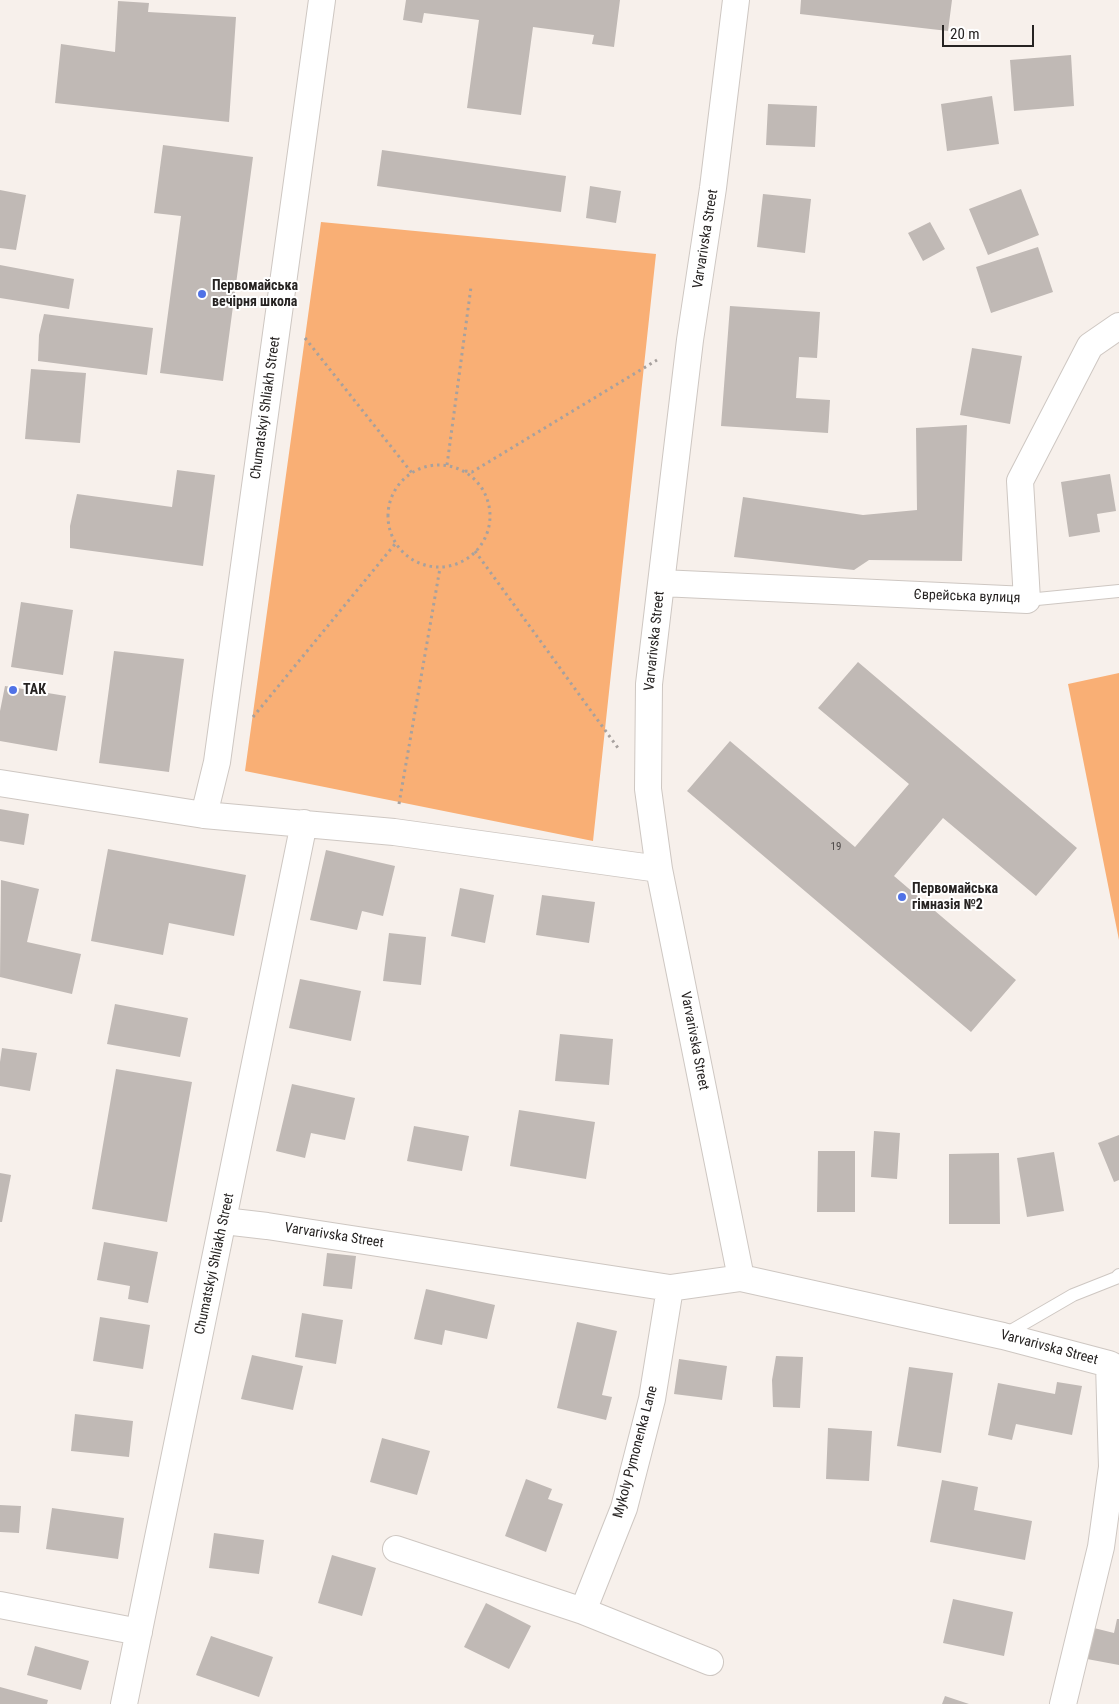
<!DOCTYPE html>
<html>
<head>
<meta charset="utf-8">
<style>
  body { margin:0 }
  #map { position:relative; width:1119px; height:1704px; overflow:hidden; background:#f7f0eb; font-family:"Roboto Condensed",sans-serif }
  canvas { display:block }
  .scale { position:absolute; left:942px; top:25px; width:92px; height:22px; box-sizing:border-box; border:2px solid #262322; border-top:0; padding-left:6px; font-size:15px; line-height:18px; white-space:nowrap; color:#262322; -webkit-text-stroke:4px #fff; paint-order:stroke }
</style>
</head>
<body>
<div id="map">
<canvas width="1119" height="1704"></canvas>
<div class="scale">20 m</div>
</div>
<script>
const ctx = document.querySelector('canvas').getContext('2d');
ctx.lineJoin = 'round';
function paint(path, color) { ctx.fillStyle = color; ctx.fill(path, 'evenodd'); }
const shape = rows => new Path2D(rows.map(r => 'M' + r).join(''));
function stroke(path, color, width, dash) { ctx.strokeStyle = color; ctx.lineWidth = width; ctx.lineCap = dash ? 'butt' : 'round'; ctx.setLineDash(dash || []); ctx.stroke(path); }
function drawText(font, color, halo, rows, align = 'center') {
  ctx.font = font + ' "Roboto Condensed",sans-serif'; ctx.lineWidth = 4; ctx.setLineDash([]); ctx.textBaseline = 'middle'; ctx.strokeStyle = halo; ctx.fillStyle = color; for (const [text, x, y, turn = 0] of rows) {
    ctx.save(); ctx.translate(x, y); ctx.rotate((+turn || 0) * Math.PI / 180); ctx.textAlign = isNaN(turn) ? turn : align; if (halo) ctx.strokeText(text, 0, 0); ctx.fillText(text, 0, 0); ctx.restore();
  }
}
const green = shape([
  [321,222,656,254,593,841,245,771],
  [1119,673,1119,940,1068,684]
]);
const building = shape([
  [406,0,620,0,614,47,592,44,594,35,533,27,521,115,467,108,479,20,424,13,422,23,403,20],
  [801,0,952,0,948,31,800,14],
  [118,1,149,3,148,12,236,17,229,122,55,103,61,44,115,52],
  [1071,55,1074,106,1014,111,1010,60],
  [992,96,999,144,947,151,941,104],
  [768,104,817,106,815,147,766,145],
  [163,145,253,157,223,381,160,373,181,216,154,213],
  [382,150,566,176,561,212,377,186],
  [590,186,621,191,616,223,586,218],
  [1021,189,1039,235,988,255,969,209],
  [0,190,26,195,16,250,0,248],
  [763,194,811,199,805,253,757,247],
  [930,222,945,249,923,261,908,233],
  [1038,247,1053,292,991,313,976,267],
  [0,265,74,279,69,309,0,298],
  [730,306,820,312,817,358,799,357,796,398,830,400,828,433,721,426],
  [44,314,153,328,147,375,38,361,39,335],
  [972,348,1022,356,1010,424,960,415],
  [31,369,86,373,80,443,25,439],
  [967,425,962,561,869,560,854,570,734,557,743,497,863,515,917,510,916,428],
  [177,470,215,475,203,566,70,548,70,526,77,494,172,507],
  [1110,474,1116,511,1097,514,1100,532,1069,537,1061,482],
  [21,602,73,610,63,675,11,667],
  [114,651,184,659,169,772,99,763],
  [858,662,1077,848,1036,896,943,818,894,876,1016,980,971,1032,687,791,730,741,855,847,909,784,818,708],
  [5,686,66,696,57,751,0,741,0,711],
  [0,809,29,814,24,845,0,841],
  [108,849,246,875,234,936,169,923,163,955,91,941],
  [326,850,395,866,383,916,362,911,357,930,310,920],
  [1,880,39,889,27,942,81,954,72,994,0,977],
  [460,888,494,895,485,943,451,936],
  [542,895,595,902,589,943,536,935],
  [389,933,426,937,421,985,383,981],
  [300,979,361,991,351,1041,289,1028],
  [115,1004,188,1018,180,1057,107,1044],
  [560,1034,613,1039,609,1085,555,1081],
  [2,1048,37,1053,30,1091,0,1086,0,1062],
  [116,1069,192,1082,167,1222,92,1209],
  [292,1084,355,1098,345,1140,311,1133,305,1158,276,1151],
  [519,1110,595,1122,586,1179,510,1166],
  [414,1126,469,1136,462,1171,407,1161],
  [874,1131,900,1133,897,1179,871,1177],
  [1119,1135,1119,1180,1114,1182,1098,1143],
  [818,1151,855,1151,855,1212,817,1212],
  [1054,1152,1064,1211,1027,1217,1017,1158],
  [999,1153,1000,1224,949,1224,949,1154],
  [0,1173,11,1175,2,1222,0,1222],
  [104,1242,158,1252,148,1303,128,1299,130,1286,97,1280],
  [327,1253,356,1256,352,1289,323,1286],
  [426,1289,495,1305,487,1339,445,1330,442,1345,414,1339],
  [302,1313,343,1320,336,1364,295,1357],
  [100,1317,150,1325,143,1369,93,1361],
  [577,1322,617,1331,602,1395,612,1397,606,1420,557,1408],
  [252,1355,303,1366,293,1410,241,1399],
  [776,1356,803,1357,800,1408,773,1407,772,1380],
  [679,1359,727,1366,722,1400,674,1394],
  [909,1367,953,1373,941,1453,897,1446],
  [1057,1382,1082,1386,1072,1435,1016,1424,1012,1440,988,1435,998,1383,1055,1394],
  [75,1414,133,1421,129,1457,71,1451],
  [828,1428,872,1431,869,1481,826,1479],
  [382,1438,430,1451,417,1495,370,1482],
  [526,1479,552,1489,548,1499,563,1504,546,1552,505,1536],
  [942,1480,978,1487,974,1510,1032,1521,1025,1560,930,1542],
  [0,1505,21,1506,19,1533,0,1532],
  [52,1508,124,1518,118,1559,46,1549],
  [214,1533,264,1540,259,1574,209,1568],
  [332,1555,376,1568,362,1616,318,1603],
  [953,1599,1013,1612,1004,1656,943,1643],
  [486,1603,531,1626,509,1669,464,1647],
  [1117,1619,1119,1619,1119,1665,1087,1659,1094,1628,1114,1633],
  [211,1636,273,1657,259,1697,196,1675],
  [35,1646,89,1661,81,1690,27,1675],
  [0,1687,48,1700,47,1704,0,1704],
  [945,1696,969,1704,942,1704]
]);
const path = shape([
  [305,338,412,473],
  '388 516a51 51 0 1 1 102 0a51 51 0 1 1-102 0Z',
  [447,465,471,287],
  [465,471,472,472,657,360],
  [475,551,618,748],
  [253,717,395,544],
  [399,804,440,568]
]);
const lane = shape([
  [1027,600,1119,591],
  [1004,1335,1073,1295,1116,1278,1119,1275]
]);
const street = shape([
  [736,0,713,188,690,340,649,684,648,789,659,869,741,1278],
  [661,583,1027,600,1020,481,1090,346,1119,326],
  [0,783,204,815,394,832,659,869],
  [204,815,217,762,322,0],
  [224,1221,267,1226,670,1288,741,1278,1003,1336,1109,1364,1119,1369],
  [396,1549,583,1611,710,1662],
  [0,1605,139,1632],
  [583,1611,624,1508,652,1399,670,1288],
  [124,1704,304,823],
  [1063,1704,1101,1547,1112,1467,1109,1364]
]);
const markers = [
  [202,294,5,"#5072e6"],
  [13,690,5,"#5072e6"],
  [902,897,5,"#5072e6"]
];
const numberNames = [
  ["19",836,847]
];
const streetNames = [
  ["Varvarivska Street",706,239,-81],
  ["Chumatskyi Shliakh Street",266,408,-82],
  ["Єврейська вулиця",967,597,2],
  ["Varvarivska Street",655,641,-84],
  ["Varvarivska Street",694,1041,79],
  ["Varvarivska Street",334,1236,9],
  ["Chumatskyi Shliakh Street",215,1264,-78],
  ["Varvarivska Street",1049,1348,15],
  ["Mykoly Pymonenka Lane",636,1452,-75]
];
const poiNames = [
  ["Первомайська",212,286],
  ["вечірня школа",212,302],
  ["ТАК",23,690],
  ["Первомайська",912,889],
  ["гімназія №2",912,905]
];
paint(green, '#f9af75');
paint(building, '#c0b9b5');
stroke(lane, '#cec7c2', 14);
stroke(street, '#cec7c2', 28);
stroke(path, '#a7a19e', 3, [2.5, 4]);
stroke(lane, '#fff', 12);
stroke(street, '#fff', 26);
for (const [x, y, r, color] of markers) { const dot = new Path2D(); dot.arc(x, y, r, 0, 2 * Math.PI); ctx.fillStyle = color; ctx.fill(dot); stroke(dot, '#fff', 2); }
drawText('11px', '#4c4847', null, numberNames);
drawText('14px', '#262322', '#fff', streetNames);
drawText('bold 14px', '#262322', '#fff', poiNames, 'left');
</script>
</body>
</html>
